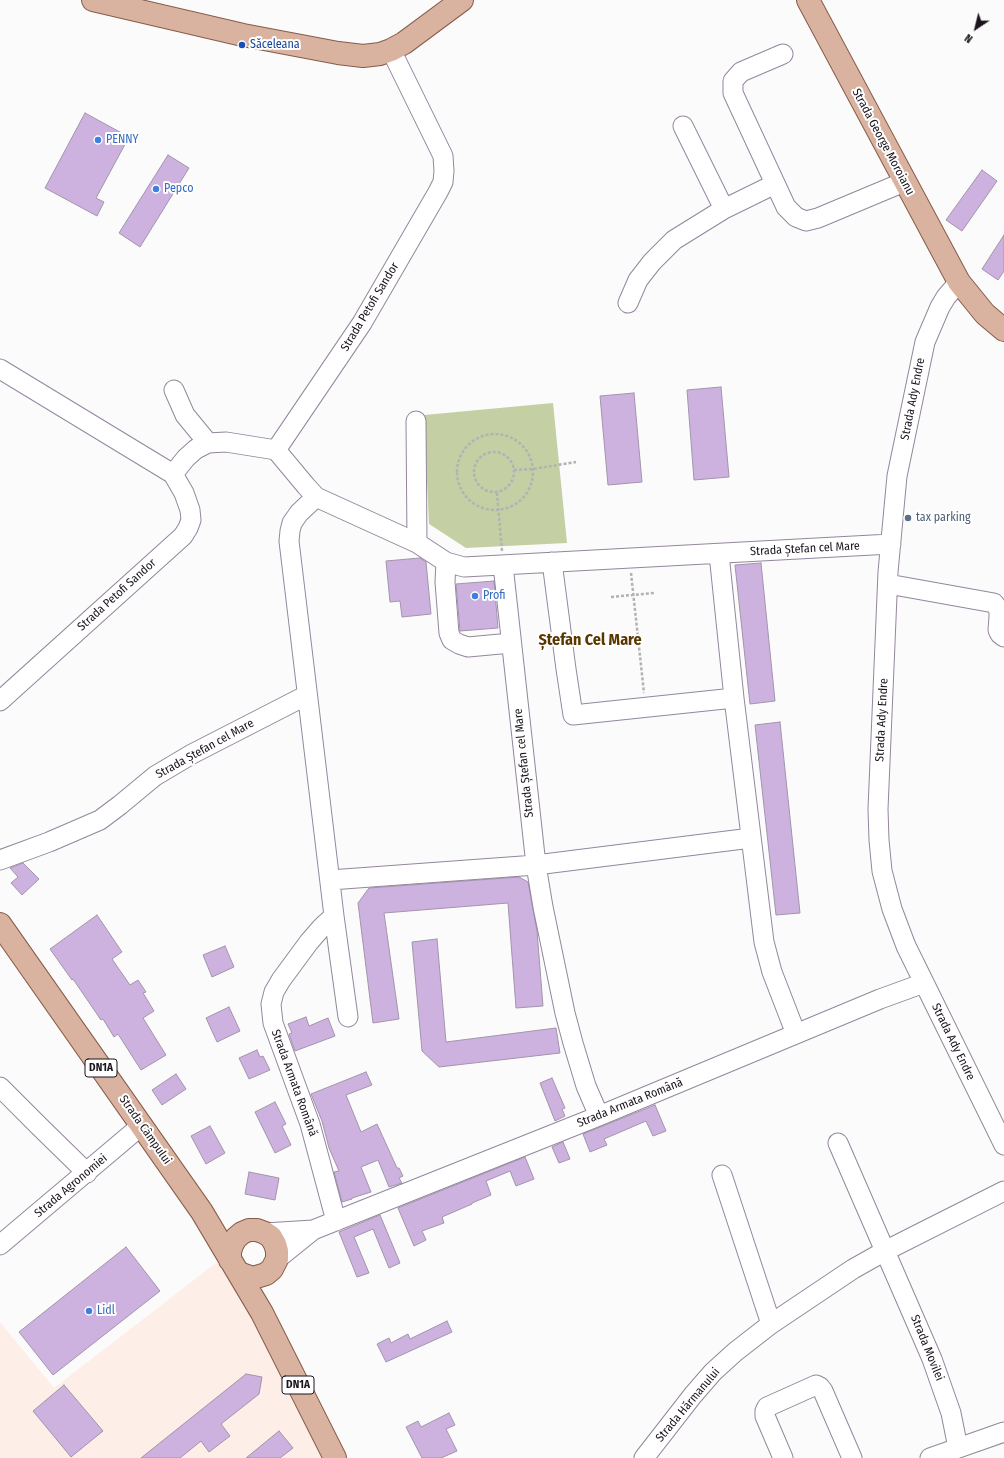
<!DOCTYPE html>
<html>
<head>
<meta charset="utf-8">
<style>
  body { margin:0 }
  #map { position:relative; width:1004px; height:1458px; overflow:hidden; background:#fbfbfb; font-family:"Fira Sans Condensed",sans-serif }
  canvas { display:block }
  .north { position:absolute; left:956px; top:8px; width:40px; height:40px; -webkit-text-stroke:3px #fff; paint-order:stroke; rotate:215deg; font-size:11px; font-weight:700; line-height:16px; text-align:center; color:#1a141d }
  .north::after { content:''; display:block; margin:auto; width:14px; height:18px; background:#1a141d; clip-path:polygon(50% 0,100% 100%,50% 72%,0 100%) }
</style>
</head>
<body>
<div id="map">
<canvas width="1004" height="1458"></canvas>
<div class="north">N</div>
</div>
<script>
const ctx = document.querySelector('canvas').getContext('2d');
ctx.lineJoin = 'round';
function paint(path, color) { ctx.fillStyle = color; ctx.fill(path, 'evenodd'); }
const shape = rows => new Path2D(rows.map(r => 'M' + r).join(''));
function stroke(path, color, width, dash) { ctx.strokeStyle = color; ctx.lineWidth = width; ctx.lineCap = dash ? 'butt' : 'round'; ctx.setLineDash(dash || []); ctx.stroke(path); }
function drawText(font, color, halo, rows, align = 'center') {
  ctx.font = font + ' "Fira Sans Condensed",sans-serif'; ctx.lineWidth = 4; ctx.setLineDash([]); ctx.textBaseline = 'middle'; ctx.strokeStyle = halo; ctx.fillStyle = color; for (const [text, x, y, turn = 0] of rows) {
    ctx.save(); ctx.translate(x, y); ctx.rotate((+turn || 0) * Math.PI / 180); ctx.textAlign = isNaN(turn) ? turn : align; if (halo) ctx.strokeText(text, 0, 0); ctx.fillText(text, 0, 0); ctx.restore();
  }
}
const industrial = shape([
  [221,1259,269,1347,325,1458,0,1458,0,1322,54,1388]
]);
const green = shape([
  [553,403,567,543,466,548,429,524,424,415]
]);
const building = shape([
  [85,113,129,137,96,198,104,202,97,216,45,188,85,113],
  [168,155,189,168,140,247,119,233,168,155],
  [982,170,997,181,962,231,946,220,982,170],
  [1004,235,1004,271,998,280,982,269,1004,235],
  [721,387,729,477,694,480,687,390,721,387],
  [634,393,642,482,608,485,600,396,634,393],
  [420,558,426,562,431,614,402,617,400,601,390,602,386,561,420,558],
  [761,563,775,701,750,704,735,565,761,563],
  [494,581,498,628,460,631,456,584,494,581],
  [780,722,800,913,776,915,755,725,780,722],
  [23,863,39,879,22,895,11,883,18,877,10,868,23,863],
  [519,877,528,882,537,931,543,1006,516,1008,508,903,384,913,399,1019,373,1023,358,903,369,888,519,877],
  [97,915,122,952,112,959,130,985,138,980,146,992,143,993,154,1011,143,1018,166,1055,141,1070,118,1034,114,1037,103,1019,101,1020,73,979,72,980,50,949,97,915],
  [437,939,446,1042,556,1028,560,1053,439,1067,422,1051,412,942,437,939],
  [225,946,234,967,212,977,203,955,225,946],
  [229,1007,240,1031,217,1042,206,1018,229,1007],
  [306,1017,309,1026,328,1018,335,1036,295,1051,289,1034,292,1033,288,1024,306,1017],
  [257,1050,260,1057,263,1056,270,1070,249,1079,239,1058,257,1050],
  [366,1072,372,1085,346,1095,361,1132,377,1124,397,1168,399,1168,403,1176,399,1178,402,1183,389,1187,378,1160,361,1167,371,1192,352,1198,352,1199,342,1202,334,1172,339,1171,329,1148,322,1121,311,1094,366,1072],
  [176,1074,186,1089,162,1105,152,1090,176,1074],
  [552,1078,565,1108,562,1109,565,1116,555,1121,540,1083,552,1078],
  [275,1102,286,1124,282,1126,291,1145,275,1153,255,1112,275,1102],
  [655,1105,666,1131,653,1136,646,1121,604,1139,607,1145,590,1152,583,1134,655,1105],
  [210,1126,225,1153,206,1164,191,1136,210,1126],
  [563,1142,570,1159,559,1163,552,1147,563,1142],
  [525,1157,534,1179,516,1186,510,1171,486,1181,491,1195,472,1203,472,1204,442,1217,444,1223,422,1231,426,1240,414,1246,398,1208,525,1157],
  [249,1172,279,1178,275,1200,245,1194,249,1172],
  [380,1215,400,1263,389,1268,373,1229,354,1237,369,1273,357,1277,339,1232,380,1215],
  [126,1247,160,1291,53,1375,19,1332,126,1247],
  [447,1321,452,1332,386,1362,377,1344,389,1338,391,1343,408,1334,410,1339,447,1321],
  [246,1374,262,1377,259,1394,221,1424,230,1436,209,1452,201,1441,180,1458,141,1458,246,1374],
  [64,1385,103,1431,71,1457,33,1411,64,1385],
  [449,1413,455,1425,446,1429,457,1451,441,1458,422,1458,406,1427,418,1421,421,1427,449,1413],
  [279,1431,293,1448,280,1458,246,1458,279,1431]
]);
const path = shape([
  '457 472a38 38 0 1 1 76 0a38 38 0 1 1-76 0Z',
  '474 472a20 20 0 1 1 40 0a20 20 0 1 1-40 0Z',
  [514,470,533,469,576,462],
  [497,493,502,551],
  [631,573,644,693],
  [611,597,654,593]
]);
const minor = shape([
  [783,54,741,72,733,81,733,93,786,207,796,217,806,221,818,218,904,182],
  [683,126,724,209],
  [959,282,946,297,940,307,925,342,897,476,888,572,878,809,879,840,882,871,892,909,906,946,1004,1145],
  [628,303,638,280,652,262,674,240,724,209,775,184],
  [0,369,173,474,186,458,196,449,208,443,226,442,276,450],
  [174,390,185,415,208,443],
  [416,421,417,543],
  [276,450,306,486,316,497,417,543,446,562,464,567,891,544],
  [276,450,362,323,438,192,443,182,444,171,443,156,391,50],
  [316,497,299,513,292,523,290,531,289,541,334,916,348,1017],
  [719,554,734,698,764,942,772,972,796,1034],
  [446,562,445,582,449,633,452,640,459,644,468,647,511,643],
  [552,562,566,669,573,715,734,698],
  [503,565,536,865,543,907,565,1013,573,1043,586,1086,599,1116],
  [888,584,994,603,999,610,999,617,998,630,1000,634,1004,637],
  [0,701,183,536,188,528,191,520,190,510,184,493,173,474],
  [0,860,49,842,100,820,120,805,155,776,192,754,307,695],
  [330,880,536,865,751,838],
  [334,916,322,927,309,942,281,980,274,992,271,1004,273,1023,310,1124,336,1221],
  [0,1087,39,1126,87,1173],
  [838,1143,932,1359,951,1413,958,1448],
  [722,1175,771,1324],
  [265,1233,313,1230,599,1116,880,999,924,983],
  [0,1245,142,1125],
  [277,1259,313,1230],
  [644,1458,693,1395,713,1372,735,1352,771,1324,853,1269,885,1251,1004,1191],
  [783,1458,765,1416,765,1411,767,1407,816,1385,820,1387,823,1391,852,1458],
  [930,1458,1004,1432]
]);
const major = shape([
  [93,0,243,35,338,53,363,56,380,54,391,50,404,43,462,0],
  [808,0,959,282,985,314,1004,330],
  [0,924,202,1212,262,1313,335,1458],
  [230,1260,230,1252,232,1245,236,1238,242,1233,249,1230,257,1230,265,1233,271,1237,275,1244,277,1251,277,1259,272,1269,266,1274,253,1278,239,1273]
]);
const markers = [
  [242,45,4,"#1a4fb4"],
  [98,140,4,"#3f7fe0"],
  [156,189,4,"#3f7fe0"],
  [908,518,4,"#5c6f8a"],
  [475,596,4,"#3f7fe0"],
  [89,1311,4,"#3f7fe0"]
];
const shields = [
  [101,1068,32],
  [298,1385,32]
];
const shieldNames = [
  ["DN1A",101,1068],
  ["DN1A",298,1385]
];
const transitNames = [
  ["Săceleana",250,45]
];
const shopNames = [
  ["PENNY",106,140],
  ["Pepco",164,189],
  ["Profi",483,596],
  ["Lidl",97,1311]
];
const streetNames = [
  ["Strada George Moroianu",883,142,62],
  ["Strada Petofi Sandor",370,307,-59],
  ["Strada Ady Endre",913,399,-79],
  ["Strada Ștefan cel Mare",805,549,-3],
  ["Strada Petofi Sandor",117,595,-42],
  ["Strada Ady Endre",882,720,-87],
  ["Strada Ștefan cel Mare",205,749,-29],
  ["Strada Ștefan cel Mare",524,763,-96],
  ["Strada Ady Endre",953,1042,64],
  ["Strada Armata Română",294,1083,70],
  ["Strada Armata Română",630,1103,-22],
  ["Strada Câmpului",145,1130,55],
  ["Strada Agronomiei",71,1186,-40],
  ["Strada Movilei",927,1348,68],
  ["Strada Hărmanului",688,1405,-50]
];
const serviceNames = [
  ["tax parking",916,518]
];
const districtNames = [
  ["Ștefan Cel Mare",590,641]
];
paint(industrial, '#fdeee8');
paint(green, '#c4d0a3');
paint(building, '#cdb2df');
stroke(building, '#a294ac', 1);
stroke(minor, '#94869d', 21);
stroke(major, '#875b49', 24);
stroke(path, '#b3b1b4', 2.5, [3, 2]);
stroke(minor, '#fff', 19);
stroke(major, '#dab3a0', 22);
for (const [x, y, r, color] of markers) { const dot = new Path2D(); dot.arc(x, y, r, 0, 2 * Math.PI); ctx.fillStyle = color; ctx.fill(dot); stroke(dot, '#fff', 1.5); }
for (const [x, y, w] of shields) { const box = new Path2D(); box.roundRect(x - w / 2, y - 9, w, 18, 3); ctx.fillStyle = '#fff'; ctx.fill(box); stroke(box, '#1a141d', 1); }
drawText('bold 11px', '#1a141d', null, shieldNames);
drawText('12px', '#164399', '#fff', transitNames, 'left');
drawText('12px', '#366cbe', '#fff', shopNames, 'left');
drawText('12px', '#1a141d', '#fff', streetNames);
drawText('12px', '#4e5e75', '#fff', serviceNames, 'left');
drawText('bold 16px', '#593800', '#fff', districtNames);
</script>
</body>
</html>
